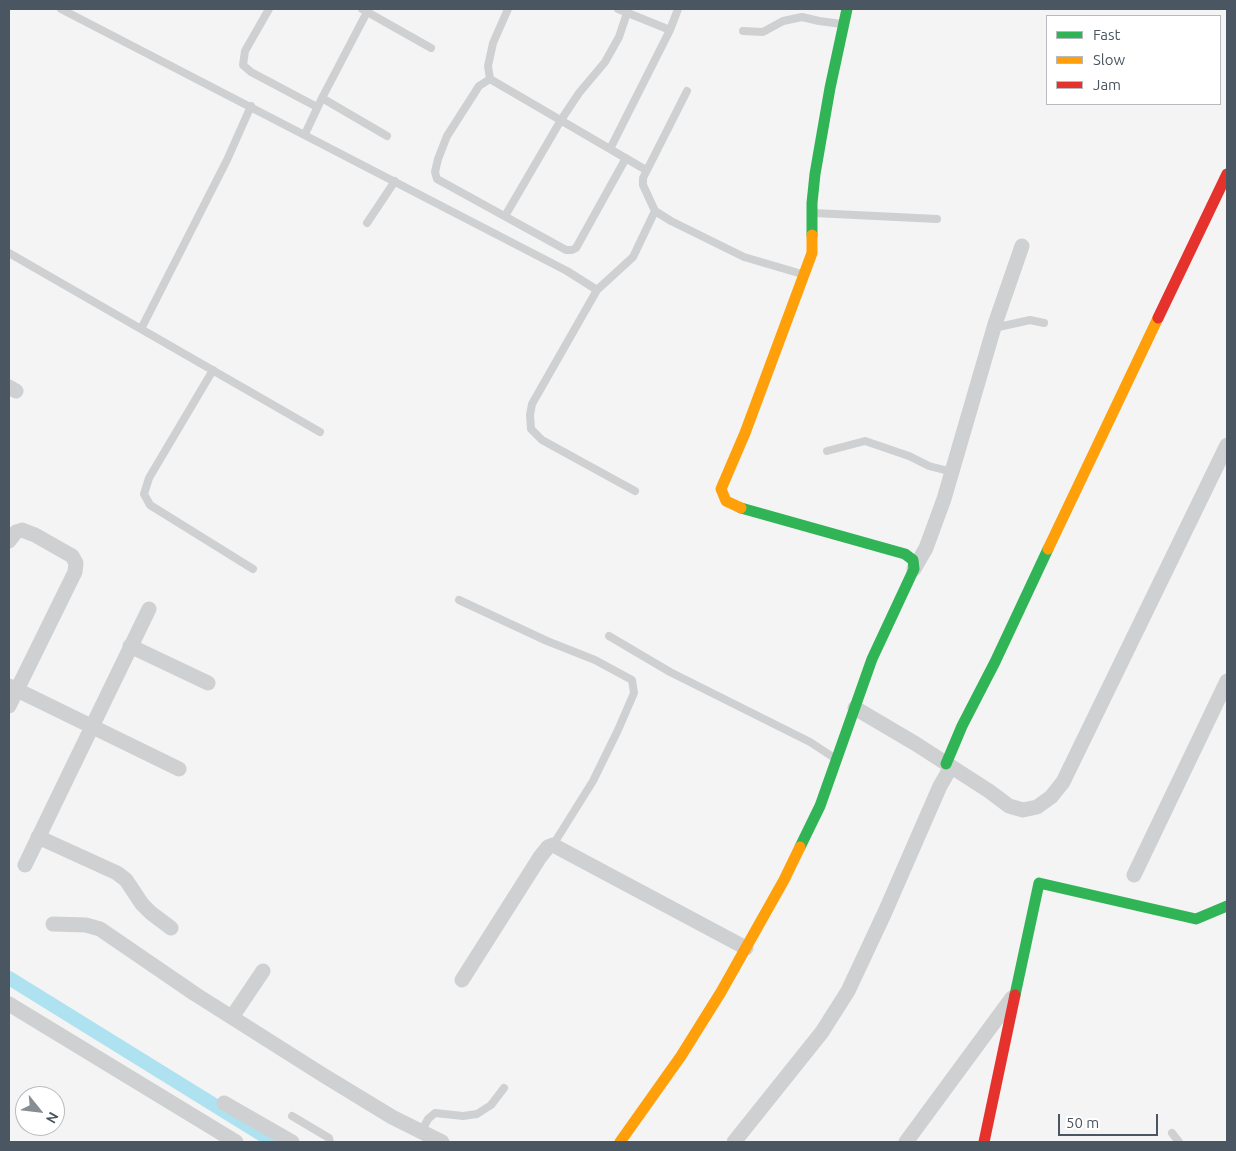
<!DOCTYPE html>
<html>
<head>
<meta charset="utf-8">
<style>
  body { margin:0 }
  #map { position:relative; width:1236px; height:1151px; overflow:hidden; background:#f4f4f4; font-family:Ubuntu,sans-serif }
  canvas { display:block }
  .frame { position:absolute; inset:0; border:10px solid #4a5661; pointer-events:none }
  .legend { position:absolute; left:1046px; top:15px; width:175px; height:90px; box-sizing:border-box; background:#fff; border:1px solid #b7bbc0; margin:0; padding:6px 9px; list-style:none; font-size:15px; color:#4a5661 }
  .legend li { display:flex; align-items:center; gap:10px; height:25px }
  .legend b { width:25px; border:1px solid #b7bbc0 }
  .north { position:absolute; left:15px; top:1086px; width:50px; height:50px; box-sizing:border-box; background:#fff; border:1px solid #b7bbc0; border-radius:50%; rotate:119deg; font-size:14px; font-weight:700; line-height:20px; text-align:center; color:#4a5661 }
  .north::after { content:''; display:block; margin:auto; width:18px; height:22px; background:#868d94; clip-path:polygon(50% 0,100% 100%,50% 72%,0 100%) }
  .scale { position:absolute; left:1058px; top:1114px; width:100px; height:22px; box-sizing:border-box; border:2px solid #4a5661; border-top:0; padding-left:6px; font-size:15px; line-height:18px; white-space:nowrap; color:#4a5661; -webkit-text-stroke:4px #fff; paint-order:stroke }
</style>
</head>
<body>
<div id="map">
<canvas width="1236" height="1151"></canvas>
<div class="frame"></div>
<ul class="legend">
<li><b style="height:6px;background:#30b455"></b>Fast</li>
<li><b style="height:6px;background:#ff9f0a"></b>Slow</li>
<li><b style="height:6px;background:#e5322d"></b>Jam</li>
</ul>
<div class="north">N</div>
<div class="scale">50 m</div>
</div>
<script>
const ctx = document.querySelector('canvas').getContext('2d');
ctx.lineJoin = 'round';
const shape = rows => new Path2D(rows.map(r => 'M' + r).join(''));
function stroke(path, color, width, dash) { ctx.strokeStyle = color; ctx.lineWidth = width; ctx.lineCap = dash ? 'butt' : 'round'; ctx.setLineDash(dash || []); ctx.stroke(path); }
const canal = shape([
  [9,978,274,1142]
]);
const lane = shape([
  [61,9,567,271,597,290],
  [269,9,245,51,243,65,251,72,317,107],
  [362,9,431,48],
  [508,9,493,43,488,66,490,79,646,170],
  [618,9,670,30,678,9],
  [743,31,763,32,783,21,802,17,819,21,842,24],
  [490,79,479,86,447,136,438,159,435,172,437,179,566,250,572,250,576,248,626,158],
  [322,98,387,136],
  [251,106,227,160,141,329,320,432],
  [305,134,322,98,367,12],
  [610,149,670,30],
  [655,211,643,185,643,178,687,91],
  [814,213,937,219],
  [505,216,561,120,579,93,605,62,619,37,627,13],
  [367,223,395,181],
  [9,253,141,329],
  [994,328,1030,320,1044,323],
  [213,370,149,478,144,494,150,505,253,569],
  [827,451,865,441,909,456,929,466,952,472],
  [635,491,542,440,531,429,530,415,532,404,597,290,633,257,655,211,671,221,744,257,802,274],
  [459,600,547,641,595,660,632,680,634,693,618,730,593,781,553,845],
  [609,636,670,672,810,742,836,759],
  [292,1116,329,1138,330,1142],
  [421,1132,428,1119,435,1113,463,1116,477,1114,491,1105,504,1088],
  [1172,1133,1179,1142]
]);
const street = shape([
  [9,387,16,391],
  [9,541,16,532,22,530,35,535,72,556,76,563,75,572,9,706],
  [914,569,926,548,944,499,995,324,1022,246],
  [130,646,208,683],
  [9,686,179,769],
  [855,708,916,744,989,791,1009,806,1023,810,1037,807,1051,797,1063,782,1227,445],
  [38,837,117,873,126,880,142,904,151,913,171,928],
  [25,865,149,609],
  [1134,875,1227,681],
  [53,924,86,925,100,929,195,994,323,1075,392,1117,442,1142],
  [462,980,540,857,548,847,553,845,746,948],
  [9,1004,236,1142],
  [232,1017,263,971],
  [224,1103,292,1142],
  [734,1142,822,1032,848,991,885,912,940,786,951,767],
  [906,1142,1012,998]
]);
const fast = shape([
  [812,235,812,203,815,174,830,88,847,9],
  [741,508,905,554,913,560,914,569,872,659,820,806,800,847],
  [946,764,962,726,995,662,1048,549],
  [1015,995,1039,883,1196,919,1227,906]
]);
const slow = shape([
  [741,508,726,501,721,489,745,433,812,253,812,235],
  [1048,549,1158,318],
  [620,1142,681,1056,721,992,784,880,800,847]
]);
const jam = shape([
  [1158,318,1227,174],
  [984,1142,1015,995]
]);
stroke(canal, '#aee2f0', 14);
stroke(lane, '#ced0d2', 8);
stroke(street, '#ced0d2', 15);
stroke(fast, '#30b455', 11);
stroke(slow, '#ff9f0a', 11);
stroke(jam, '#e5322d', 11);
</script>
</body>
</html>
